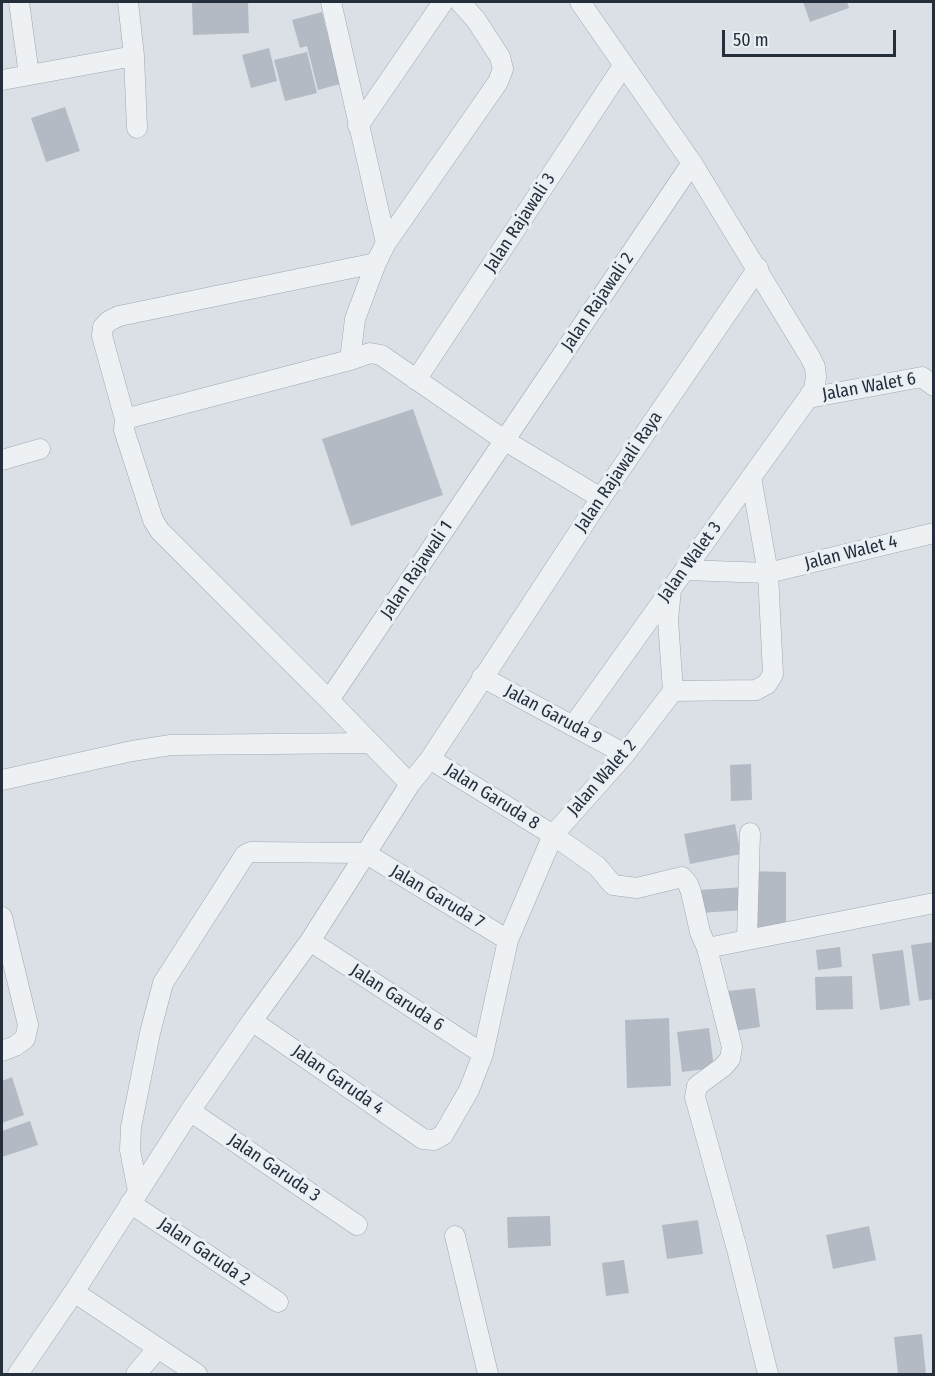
<!DOCTYPE html>
<html>
<head>
<meta charset="utf-8">
<style>
  body { margin:0 }
  #map { position:relative; width:935px; height:1376px; overflow:hidden; background:#dbe0e6; font-family:"Fira Sans Condensed",sans-serif }
  canvas { display:block }
  .frame { position:absolute; inset:0; border:3px solid #252f3c; pointer-events:none }
  .scale { position:absolute; left:722px; top:30px; width:174px; height:27px; box-sizing:border-box; border:3px solid #252f3c; border-top:0; padding-left:8px; font-size:18px; line-height:21px; white-space:nowrap; color:#252f3c; -webkit-text-stroke:4px #eaeff4; paint-order:stroke }
</style>
</head>
<body>
<div id="map">
<canvas width="935" height="1376"></canvas>
<div class="frame"></div>
<div class="scale">50 m</div>
</div>
<script>
const ctx = document.querySelector('canvas').getContext('2d');
ctx.lineJoin = 'round';
function paint(path, color) { ctx.fillStyle = color; ctx.fill(path, 'evenodd'); }
const shape = rows => new Path2D(rows.map(r => 'M' + r).join(''));
function stroke(path, color, width, dash) { ctx.strokeStyle = color; ctx.lineWidth = width; ctx.lineCap = dash ? 'butt' : 'round'; ctx.setLineDash(dash || []); ctx.stroke(path); }
function drawText(font, color, halo, rows, align = 'center') {
  ctx.font = font + ' "Fira Sans Condensed",sans-serif'; ctx.lineWidth = 6; ctx.setLineDash([]); ctx.textBaseline = 'middle'; ctx.strokeStyle = halo; ctx.fillStyle = color; for (const [text, x, y, turn = 0] of rows) {
    ctx.save(); ctx.translate(x, y); ctx.rotate((+turn || 0) * Math.PI / 180); ctx.textAlign = isNaN(turn) ? turn : align; if (halo) ctx.strokeText(text, 0, 0); ctx.fillText(text, 0, 0); ctx.restore();
  }
}
const building = shape([
  [192,2,248,2,249,33,193,35],
  [803,2,847,2,849,8,810,22],
  [322,12,340,84,318,90,307,46,300,48,292,20],
  [269,48,277,81,251,88,242,55],
  [307,52,317,93,285,101,274,60],
  [65,107,80,151,46,162,31,118],
  [413,409,443,495,351,526,322,439],
  [751,764,752,800,731,801,730,765],
  [735,824,741,854,690,864,684,834],
  [749,871,786,872,786,930,748,930],
  [744,887,745,910,700,913,699,890],
  [934,942,934,999,919,1001,911,945],
  [840,947,842,967,818,970,816,950],
  [903,950,910,1005,880,1010,872,954],
  [852,976,853,1009,816,1010,815,977],
  [755,988,760,1027,734,1031,728,991],
  [669,1018,671,1086,627,1088,625,1020],
  [709,1028,714,1068,682,1072,677,1032],
  [12,1077,24,1115,2,1123,2,1081],
  [30,1121,38,1145,2,1157,2,1131],
  [550,1216,551,1246,508,1248,507,1217],
  [698,1220,703,1254,667,1259,662,1225],
  [869,1226,876,1260,833,1269,826,1235],
  [624,1260,629,1293,606,1296,602,1263],
  [922,1334,926,1374,898,1374,894,1337]
]);
const street = shape([
  [19,2,29,75],
  [128,2,134,56,137,128],
  [331,2,386,243],
  [2,80,134,56],
  [358,126,443,2],
  [350,360,355,319,376,263,386,243,498,82,503,69,500,57,476,20,460,2],
  [416,380,623,66],
  [808,398,922,377,934,386],
  [125,419,102,336,103,327,109,321,119,316,376,263],
  [2,460,40,449],
  [685,570,768,573,934,533],
  [671,589,668,620,673,691],
  [482,677,625,754],
  [329,700,692,163],
  [573,726,808,398,814,389,816,377,815,367,810,357,692,163,580,2],
  [430,759,553,835,597,866,613,885,637,888,682,877,688,884,691,892,700,932,707,948],
  [2,780,132,751,171,745,370,743],
  [410,784,329,700,160,531,153,520,124,430,125,419,350,360,370,353,381,355,504,440,601,498],
  [2,917,28,1025,25,1039,15,1046,2,1051],
  [747,939,750,833],
  [310,941,483,1054],
  [252,1021,423,1139,434,1140,443,1135,469,1090,483,1054,508,940,553,835,625,754,673,691,756,690,767,684,773,674,768,573,751,477],
  [190,1111,357,1225],
  [138,1191,130,1150,131,1127,150,1033,163,983,245,855,251,852,365,853,508,940],
  [130,1203,278,1302],
  [455,1236,488,1374],
  [74,1292,197,1374],
  [18,1374,74,1292,190,1111,252,1021,310,941,410,784,430,759,601,498,758,268],
  [136,1374,158,1348],
  [768,1374,737,1249,695,1097,697,1086,723,1067,730,1059,732,1047,707,948,934,903]
]);
const streetNames = [
  ["Jalan Rajawali 3",520,223,-57],
  ["Jalan Rajawali 2",598,302,-56],
  ["Jalan Walet 6",869,387,-10],
  ["Jalan Rajawali Raya",619,472,-56],
  ["Jalan Walet 4",851,553,-14],
  ["Jalan Walet 3",690,562,-54],
  ["Jalan Rajawali 1",417,570,-56],
  ["Jalan Garuda 9",553,715,28],
  ["Jalan Walet 2",602,778,-49],
  ["Jalan Garuda 8",492,797,32],
  ["Jalan Garuda 7",437,897,31],
  ["Jalan Garuda 6",397,998,33],
  ["Jalan Garuda 4",338,1080,35],
  ["Jalan Garuda 3",274,1168,34],
  ["Jalan Garuda 2",204,1252,34]
];
paint(building, '#b3bac3');
stroke(street, '#a1a7b0', 21);
stroke(street, '#eef1f4', 20);
drawText('18px', '#252f3c', '#eaeff4', streetNames);
</script>
</body>
</html>
